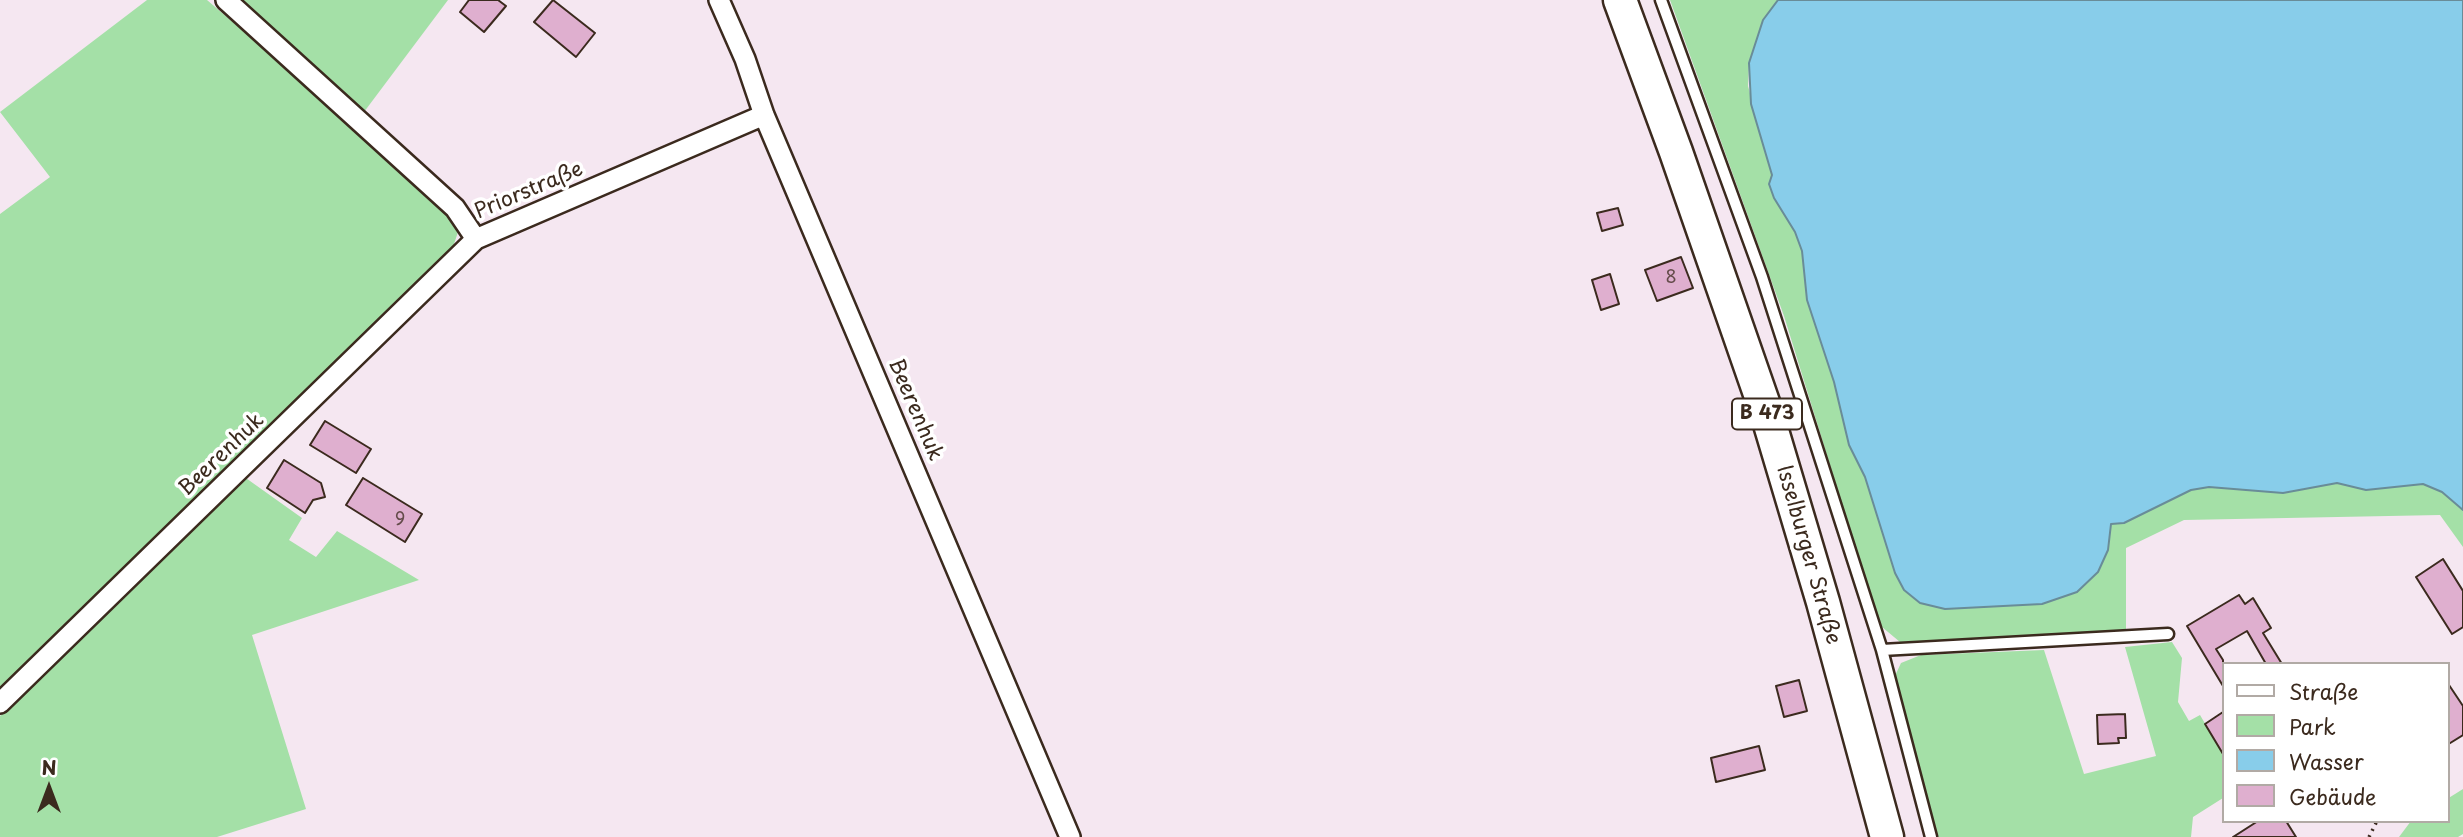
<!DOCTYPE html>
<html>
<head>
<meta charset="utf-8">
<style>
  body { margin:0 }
  #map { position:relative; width:2463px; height:837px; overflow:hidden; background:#f5e7f1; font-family:"Playpen Sans",sans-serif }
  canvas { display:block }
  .legend { position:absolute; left:2222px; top:662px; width:228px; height:161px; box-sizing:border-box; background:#fff; border:2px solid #b1aaa5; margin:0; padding:9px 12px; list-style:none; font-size:21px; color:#3b2a1e }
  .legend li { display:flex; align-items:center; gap:14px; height:35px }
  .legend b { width:35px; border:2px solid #b1aaa5 }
  .north { position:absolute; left:14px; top:753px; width:70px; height:70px; -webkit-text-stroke:5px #fff; paint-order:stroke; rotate:0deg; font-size:19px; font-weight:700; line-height:28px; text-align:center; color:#3b2a1e }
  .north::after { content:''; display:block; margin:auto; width:24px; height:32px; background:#3b2a1e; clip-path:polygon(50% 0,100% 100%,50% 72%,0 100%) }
</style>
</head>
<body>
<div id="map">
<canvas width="2463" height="837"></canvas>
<ul class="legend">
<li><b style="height:9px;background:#fff"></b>Straße</li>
<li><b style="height:19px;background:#a4e0a7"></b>Park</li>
<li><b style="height:19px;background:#88cdea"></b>Wasser</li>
<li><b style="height:19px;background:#dfafcf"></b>Gebäude</li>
</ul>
<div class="north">N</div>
</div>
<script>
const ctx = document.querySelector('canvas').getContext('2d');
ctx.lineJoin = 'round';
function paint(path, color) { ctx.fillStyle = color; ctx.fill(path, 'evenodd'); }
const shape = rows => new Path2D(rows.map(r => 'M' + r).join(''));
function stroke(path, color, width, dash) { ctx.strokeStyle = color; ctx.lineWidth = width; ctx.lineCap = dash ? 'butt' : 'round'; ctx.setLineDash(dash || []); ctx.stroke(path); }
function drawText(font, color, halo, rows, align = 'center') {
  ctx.font = font + ' "Playpen Sans",sans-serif'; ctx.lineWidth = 7; ctx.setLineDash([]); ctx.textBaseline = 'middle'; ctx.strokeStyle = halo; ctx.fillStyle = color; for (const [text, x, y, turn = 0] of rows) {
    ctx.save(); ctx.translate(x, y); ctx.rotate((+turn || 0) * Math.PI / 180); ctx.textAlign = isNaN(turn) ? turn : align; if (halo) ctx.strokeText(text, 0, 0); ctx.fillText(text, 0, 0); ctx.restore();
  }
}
const green = shape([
  [147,0,207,0,450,208,459,229,452,250,0,697,0,214,50,177,0,112],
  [236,0,448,0,361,116],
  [1670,0,1778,0,1763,20,1749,63,1748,86,1770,165,1774,198,1795,232,1802,251,1807,300,1834,382,1849,445,1865,477,1895,573,1945,609,2042,604,2077,592,2098,572,2108,550,2111,524,2124,523,2191,490,2210,487,2283,493,2337,483,2366,490,2423,484,2442,492,2463,510,2463,547,2440,515,2184,520,2126,548,2126,634,1900,642,1882,627,1875,611,1784,316],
  [243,476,302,518,289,540,316,557,337,531,419,580,252,635,306,809,217,837,0,837,0,716],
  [2172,642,2182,658,2178,702,2189,721,2200,715,2223,754,2223,798,2193,817,2191,837,1938,837,1894,678,1901,663,1921,655,2044,650,2084,774,2156,756,2125,647],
  [2463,789,2463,834,2458,837,2399,837,2411,821,2447,821,2447,799]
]);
const water = shape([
  [1778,0,2463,0,2463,510,2442,492,2423,484,2366,490,2337,483,2283,493,2209,487,2191,490,2124,523,2111,524,2108,550,2098,572,2077,592,2042,604,1945,609,1920,603,1904,590,1895,573,1865,477,1849,445,1834,382,1807,300,1802,251,1795,232,1774,198,1769,184,1772,175,1751,104,1749,63,1763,20,1778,0]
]);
const building = shape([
  [469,0,498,0,506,6,484,32,460,12,469,0],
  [553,0,595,33,576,57,534,22,553,0],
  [1618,208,1623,225,1602,231,1597,213,1618,208],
  [1681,257,1693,288,1657,301,1645,270,1681,257],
  [1610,274,1619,304,1601,310,1592,280,1610,274],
  [325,421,371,449,356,473,310,445,325,421],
  [284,460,321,483,325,497,313,500,305,513,267,488,284,460],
  [363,478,422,514,405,542,346,505,363,478],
  [2443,559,2463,591,2463,627,2452,634,2416,577,2443,559],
  [2239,595,2245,604,2253,598,2271,628,2263,633,2282,664,2266,664,2247,631,2216,649,2223,660,2223,686,2187,626,2239,595],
  [1799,680,1807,711,1784,717,1776,686,1799,680],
  [2447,682,2463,706,2463,735,2447,745,2447,682],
  [2223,712,2223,754,2205,724,2223,712],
  [2125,714,2126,738,2118,738,2119,743,2098,744,2097,715,2125,714],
  [1759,746,1765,770,1716,782,1711,758,1759,746],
  [2258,821,2286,821,2296,837,2233,837,2258,821]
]);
const path = shape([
  [2369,837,2377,821]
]);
const lane = shape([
  [1661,0,1762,277,1882,650,1931,837],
  [1882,650,2168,634]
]);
const street = shape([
  [226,0,455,208,476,239,764,115],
  [719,0,745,59,764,115,1070,837],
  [0,703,476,239]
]);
const primary = shape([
  [1620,0,1676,152,1767,414,1823,602,1887,837]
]);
const numberNames = [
  ["8",1671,278],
  ["9",400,520]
];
const shields = [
  [1767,414,70]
];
const shieldNames = [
  ["B 473",1767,414]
];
const streetNames = [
  ["Priorstraße",529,191,-23],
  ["Beerenhuk",915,410,67],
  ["Beerenhuk",222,455,-44],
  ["Isselburger Straße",1808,555,74]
];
paint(green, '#a4e0a7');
paint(water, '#88cdea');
stroke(water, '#698c98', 2);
paint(building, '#dfafcf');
stroke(building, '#3b2a1e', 2);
stroke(lane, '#3b2a1e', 15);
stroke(street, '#3b2a1e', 24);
stroke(primary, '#3b2a1e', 37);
stroke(path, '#3b2a1e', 3.5, [2, 5]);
stroke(lane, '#fff', 10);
stroke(street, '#fff', 19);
stroke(primary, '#fff', 32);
drawText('18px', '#644b4a', null, numberNames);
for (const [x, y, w] of shields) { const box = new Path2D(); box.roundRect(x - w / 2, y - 15.5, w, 31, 5); ctx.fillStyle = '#fff'; ctx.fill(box); stroke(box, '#3b2a1e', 2); }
drawText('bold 19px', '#3b2a1e', null, shieldNames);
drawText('21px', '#3b2a1e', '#fff', streetNames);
</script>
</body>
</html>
